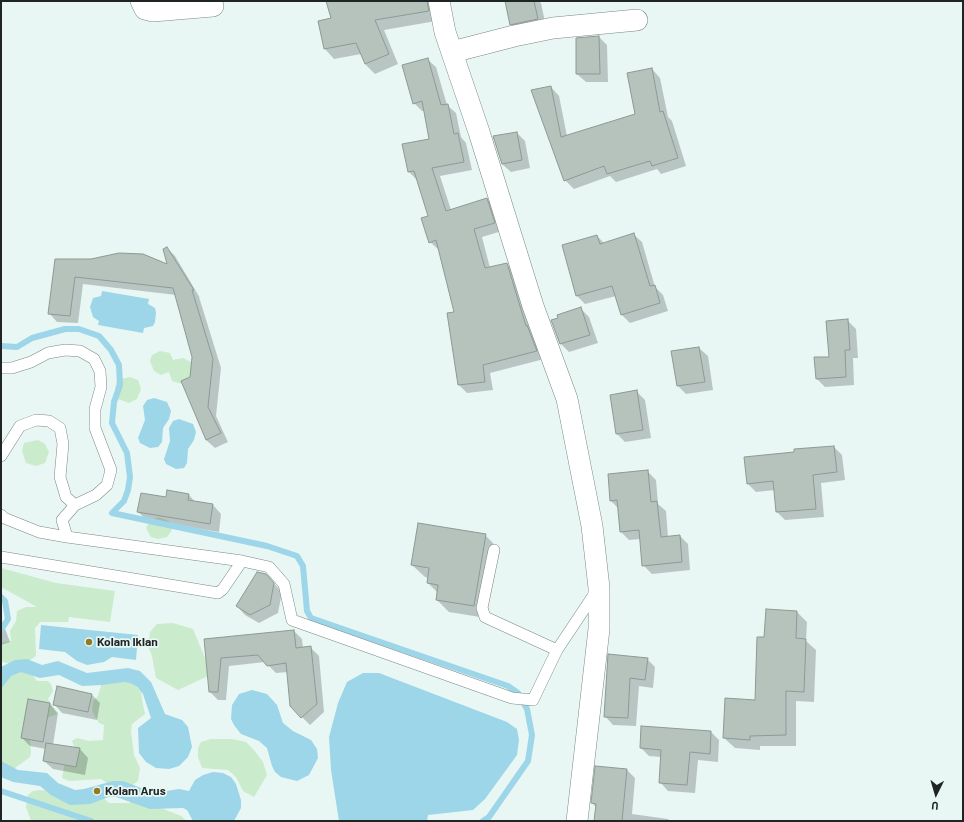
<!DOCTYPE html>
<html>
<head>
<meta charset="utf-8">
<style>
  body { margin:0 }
  #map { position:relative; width:964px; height:822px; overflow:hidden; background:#e8f7f4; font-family:Barlow,sans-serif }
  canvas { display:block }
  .frame { position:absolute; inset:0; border:2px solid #1f2524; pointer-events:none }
  .north { position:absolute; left:916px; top:774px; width:40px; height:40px; -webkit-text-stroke:3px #e8f7f4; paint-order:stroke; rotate:185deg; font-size:11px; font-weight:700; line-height:16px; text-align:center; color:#1f2524 }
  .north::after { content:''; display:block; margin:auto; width:14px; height:18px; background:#1f2524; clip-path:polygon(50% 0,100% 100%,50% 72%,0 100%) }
</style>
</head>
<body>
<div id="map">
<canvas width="964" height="822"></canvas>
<div class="frame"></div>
<div class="north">U</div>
</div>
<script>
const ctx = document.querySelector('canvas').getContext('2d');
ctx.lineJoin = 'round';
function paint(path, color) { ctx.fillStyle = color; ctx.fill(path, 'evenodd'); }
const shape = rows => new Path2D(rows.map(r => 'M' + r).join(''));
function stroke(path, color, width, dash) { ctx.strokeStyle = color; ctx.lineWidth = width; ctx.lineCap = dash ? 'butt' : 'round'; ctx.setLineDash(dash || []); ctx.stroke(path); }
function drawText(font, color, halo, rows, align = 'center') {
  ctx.font = font + ' Barlow,sans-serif'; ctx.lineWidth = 3.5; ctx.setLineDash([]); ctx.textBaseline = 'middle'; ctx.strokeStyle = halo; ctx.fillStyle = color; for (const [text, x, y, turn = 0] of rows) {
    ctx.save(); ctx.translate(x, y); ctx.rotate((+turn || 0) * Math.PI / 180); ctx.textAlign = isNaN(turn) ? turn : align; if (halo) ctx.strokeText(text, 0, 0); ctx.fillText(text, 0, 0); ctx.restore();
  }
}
const green = shape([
  [160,351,170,353,173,360,183,358,191,362,194,370,191,381,182,384,172,381,169,372,161,375,154,371,150,361,152,355],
  [130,377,138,380,141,389,137,399,129,403,118,399,115,388,117,380],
  [38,440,45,444,49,452,45,463,36,466,26,463,22,451,24,443],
  [158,517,169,521,172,530,167,537,158,539,151,537,146,528,150,521],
  [1,568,56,583,115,591,110,622,69,617,68,622,40,622,35,628,36,656,23,665,12,665,1,661,1,643,11,641,10,631,16,621,17,611,26,607,37,607,1,587],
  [173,623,193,629,207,663,208,676,178,690,156,678,152,656,148,646,150,632,157,624],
  [13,671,30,672,37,681,48,681,51,684,53,691,48,699,57,714,42,720,29,733,31,752,30,757,11,771,3,766,1,757,1,683],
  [119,677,141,686,142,700,145,714,132,724,131,731,134,755,140,768,138,781,130,787,110,785,101,779,69,781,62,778,65,762,76,751,72,741,77,738,89,741,103,740,104,725,99,723,92,711,93,701,98,696,102,682],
  [211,739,232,739,246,742,254,750,263,762,267,775,254,797,243,791,236,777,228,770,202,768,198,757,198,748,201,742],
  [40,790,100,795,109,803,130,803,134,797,181,816,187,821,31,821,26,807,28,795,33,791]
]);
const water = shape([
  [102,291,149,299,148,304,155,308,156,313,155,322,153,326,144,328,143,333,98,325,99,321,93,317,90,307,93,298,101,296],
  [154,398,167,402,171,411,169,419,163,428,162,442,158,447,150,448,140,443,138,438,145,420,143,406,147,400],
  [179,419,193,424,196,432,194,440,188,449,187,463,184,468,176,469,166,464,164,459,170,441,169,428,173,421],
  [41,625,138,635,136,660,112,657,104,662,87,665,77,661,65,652,39,649],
  [27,659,42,665,58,661,87,673,128,668,140,671,151,682,165,714,182,720,188,727,192,747,188,757,179,766,169,769,156,768,146,762,139,753,138,728,151,718,143,694,138,687,130,683,124,682,102,685,82,686,59,675,40,678,21,672,11,676,1,689,1,667,15,660],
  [363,673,379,673,507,722,517,729,519,740,517,755,485,799,473,810,428,815,427,821,339,821,331,770,329,737,338,703,347,682],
  [252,690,267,694,277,705,283,723,293,731,311,740,317,749,318,758,309,775,297,781,281,777,275,772,272,766,267,748,259,741,241,734,234,725,231,719,232,705,239,694],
  [1,761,18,770,47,773,58,783,75,790,84,789,113,781,123,781,154,793,179,789,189,791,195,780,203,775,213,772,223,773,231,777,236,784,241,800,241,808,234,821,193,821,187,810,183,808,150,809,116,797,109,797,90,804,70,805,51,795,40,786,13,782,1,777]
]);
const shadow = shape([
  [327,1,432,1,436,21,384,30,398,64,375,74,365,64,361,54,334,59,325,49,333,19],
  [506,1,538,1,541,3,546,27,519,33,511,24],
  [599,37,607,45,608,82,586,82,577,74],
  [427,59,436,67,447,105,456,113,461,137,466,143,472,170,440,176,451,210,487,199,495,207,502,231,482,237,490,268,507,264,515,273,544,359,490,373,493,390,467,393,459,385,448,314,455,313,439,250,430,242,430,217,417,180,409,172,430,140,425,111,422,111,414,103],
  [652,69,660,78,668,117,672,121,686,166,661,174,657,169,616,182,610,176,574,189,565,180,551,87,559,96,567,136,636,114],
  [517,133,525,141,530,168,511,172,502,164],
  [633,234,642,242,655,287,663,295,668,311,630,323,621,314,616,296,585,304,577,296,563,245,597,236,604,243],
  [167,248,175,256,200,298,199,297,221,368,216,416,228,442,215,448,206,440,191,378,193,357,176,295,83,284,78,323,57,322,49,313,56,260,168,265],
  [581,309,589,317,598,343,569,352,561,344,552,320],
  [847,320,856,329,858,358,853,358,854,385,825,387,816,378,830,358],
  [699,348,708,356,713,390,686,394,678,386],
  [637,392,645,400,651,438,625,442,617,434],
  [834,447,842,455,845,480,821,483,824,517,785,520,777,512,775,490,756,492,748,484],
  [647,471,656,480,658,504,666,511,668,537,680,536,688,544,690,570,652,574,643,565,641,539,629,540,621,532,618,508,611,501],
  [189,495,196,503,213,505,221,514,219,532,147,520,138,512,166,498],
  [485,535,498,548,486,618,449,612,437,600,438,593,428,583,428,578,425,577,412,565],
  [425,566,434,569,425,568],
  [266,575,282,592,278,613,259,623,245,615,237,606],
  [797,612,807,622,806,641,816,650,814,702,796,701,796,746,760,746,760,750,735,748,724,738,756,701,765,638],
  [1,618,10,642,1,645],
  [294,631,302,639,303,648,311,648,319,656,324,712,310,725,291,706,288,672,276,673,265,662,229,666,226,700,218,700,210,692,205,640],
  [609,655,647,659,655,667,653,688,639,686,636,726,613,725,605,716],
  [92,695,100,703,97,720,62,713,54,704],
  [28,700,50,704,58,713,53,745,80,749,88,758,85,775,53,769,44,761,46,749,30,746,22,738],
  [711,732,719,740,718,762,698,760,695,793,668,791,660,782,661,757,649,756,641,748],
  [596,767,627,770,635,778,632,814,668,819,670,821,595,821,597,808,592,803]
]);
const stream = shape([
  [1,346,17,347,32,338,65,329,79,329,99,336,111,350,119,365,120,385,114,402,112,423,127,453,130,477,128,490,124,501,112,513,267,546,297,556,303,566,307,611,311,618,508,686,518,693,527,709,532,735,528,761,489,817,483,821],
  [1,597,5,601,8,619,1,630],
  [1,791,91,821]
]);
const building = shape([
  [326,1,427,1,429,11,375,20,389,54,365,64,356,43,324,49,318,21,331,18,326,1],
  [505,1,534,1,538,19,510,25,505,1],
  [599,36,600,74,576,74,576,38,599,36],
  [428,58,441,105,448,104,454,134,458,133,464,162,432,168,446,211,487,198,495,223,474,229,485,268,507,263,526,326,527,325,537,351,483,365,485,382,458,385,447,313,454,312,436,240,429,243,421,218,428,216,414,171,408,172,402,144,429,139,422,101,413,104,402,65,428,58],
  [652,68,660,112,663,111,678,158,652,166,650,161,607,174,604,166,564,181,531,90,551,86,561,137,635,114,627,73,652,68],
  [517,132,522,160,502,164,493,136,517,132],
  [634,233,650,286,655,285,660,303,621,315,612,286,576,296,562,245,597,235,600,244,634,233],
  [167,247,194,290,192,290,213,359,208,407,221,433,206,440,181,381,190,377,192,357,173,288,75,277,70,316,48,314,55,259,91,259,119,253,143,254,167,264,163,249,167,247],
  [581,307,590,335,560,344,551,320,558,318,557,315,581,307],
  [848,319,850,350,845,350,846,377,816,379,814,357,829,357,826,321,848,319],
  [699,347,705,382,677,386,671,351,699,347],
  [637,390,643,430,616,434,610,395,637,390],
  [834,446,837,472,813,475,816,509,776,512,773,481,747,484,744,457,794,452,794,449,834,446],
  [648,470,651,502,657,501,661,537,680,535,682,562,642,566,639,530,620,532,617,500,610,501,608,474,648,470],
  [167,490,189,494,188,500,213,504,210,524,137,512,141,493,166,497,167,490],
  [418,523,486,534,474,606,436,600,438,585,427,583,429,568,411,565,418,523],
  [257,572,266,574,274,583,270,605,250,615,236,606,257,572],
  [766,609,797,611,796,638,806,639,804,692,786,691,786,735,750,736,750,740,723,738,725,698,755,700,757,637,764,637,766,609],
  [294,630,296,648,311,646,317,704,301,718,290,706,286,663,267,666,258,655,221,658,218,692,209,692,204,639,294,630],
  [608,654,648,658,645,680,630,678,628,718,604,717,608,654],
  [57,686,92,694,88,712,53,705,57,686],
  [28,699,50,703,43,742,21,738,28,699],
  [641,726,711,731,710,754,690,752,687,785,659,783,661,750,640,748,641,726],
  [46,743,80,748,76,767,43,761,46,743],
  [595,766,627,769,622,821,594,821,596,804,591,803,595,766]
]);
const service = shape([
  [1,368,12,368,31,362,48,353,65,350,80,351,94,359,100,371,101,387,95,409,95,428,111,470,107,485,96,495,75,505,62,520,67,537,242,561,269,567,284,584,292,620,512,698,533,700,557,650,597,590],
  [1,456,20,426,36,420,49,421,60,428,63,444,60,477,66,497,75,505],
  [1,515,4,518,39,532,67,537],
  [494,550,482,608,485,617,557,650],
  [1,557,218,593,223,589,242,561]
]);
const minor = shape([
  [141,1,145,9,153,11,213,6],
  [439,1,445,32,479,132,533,306,567,399,592,526,599,588,599,629,577,821],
  [452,52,514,36,553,28,637,20]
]);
const markers = [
  [89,642,4,"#957a21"],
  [97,791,4,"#957a21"]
];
const poiNames = [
  ["Kolam Iklan",97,642],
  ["Kolam Arus",105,791]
];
paint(green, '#caebcc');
paint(water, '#9dd5e9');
paint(shadow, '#0003');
stroke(stream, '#9dd5e9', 6);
paint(building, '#b6c2bc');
stroke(building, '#8d9993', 1);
stroke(service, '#7b8886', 12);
stroke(minor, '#7b8886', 22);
stroke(service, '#fff', 11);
stroke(minor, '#fff', 21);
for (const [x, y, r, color] of markers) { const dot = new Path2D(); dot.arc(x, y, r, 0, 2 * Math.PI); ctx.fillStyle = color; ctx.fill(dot); stroke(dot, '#e8f7f4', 1.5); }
drawText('bold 12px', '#1f2524', '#e8f7f4', poiNames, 'left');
</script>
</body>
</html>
